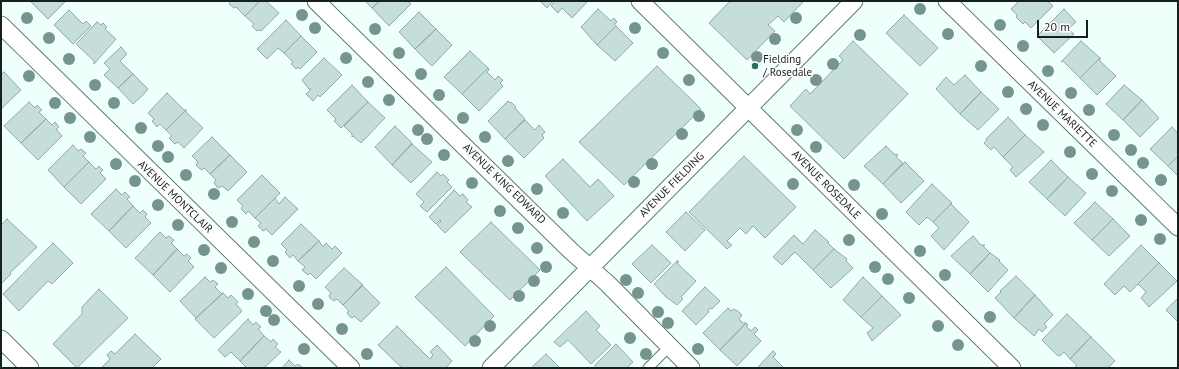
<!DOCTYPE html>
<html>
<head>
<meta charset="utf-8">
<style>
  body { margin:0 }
  #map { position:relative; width:1179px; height:369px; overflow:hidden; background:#effffb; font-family:"PT Sans",sans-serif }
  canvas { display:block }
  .frame { position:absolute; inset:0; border:2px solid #17201e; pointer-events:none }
  .scale { position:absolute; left:1037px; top:20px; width:51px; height:18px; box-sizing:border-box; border:2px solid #17201e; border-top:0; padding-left:5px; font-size:12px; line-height:14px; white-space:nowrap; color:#17201e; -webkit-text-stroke:3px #fff; paint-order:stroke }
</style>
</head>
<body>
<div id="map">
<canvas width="1179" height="369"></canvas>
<div class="frame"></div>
<div class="scale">20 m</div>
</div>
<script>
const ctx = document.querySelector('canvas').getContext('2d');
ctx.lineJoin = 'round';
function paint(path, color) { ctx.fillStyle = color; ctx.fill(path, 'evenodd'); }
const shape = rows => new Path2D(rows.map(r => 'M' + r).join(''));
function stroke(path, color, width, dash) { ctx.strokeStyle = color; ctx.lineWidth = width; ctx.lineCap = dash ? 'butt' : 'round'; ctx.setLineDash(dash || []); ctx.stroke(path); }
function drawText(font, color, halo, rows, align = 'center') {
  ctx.font = font + ' "PT Sans",sans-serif'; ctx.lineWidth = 3; ctx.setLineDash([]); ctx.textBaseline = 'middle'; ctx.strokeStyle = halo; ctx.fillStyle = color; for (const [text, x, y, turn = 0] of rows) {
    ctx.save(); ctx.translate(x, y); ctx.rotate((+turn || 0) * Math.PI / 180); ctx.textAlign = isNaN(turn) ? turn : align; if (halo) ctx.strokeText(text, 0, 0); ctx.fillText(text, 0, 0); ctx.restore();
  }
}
const building = shape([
  [30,1,66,1,48,19,30,1],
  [231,1,260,1,245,16,236,7,234,8,229,4,231,1],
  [260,1,266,1,279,13,261,31,259,30,257,31,252,26,254,24,245,16,260,1],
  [365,1,380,1,372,8,365,1],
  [380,1,408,1,411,4,389,26,372,8,380,1],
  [540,1,553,1,547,8,540,1],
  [553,1,588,1,572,18,562,8,558,13,551,6,554,2,553,1],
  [730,1,804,1,784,22,778,16,768,25,775,31,747,60,709,23,730,1],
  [1019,1,1048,1,1053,6,1031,28,1025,22,1023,24,1016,17,1017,15,1011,9,1019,1],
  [598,9,611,21,614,18,617,22,614,24,616,26,597,45,581,27,598,9],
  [1064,9,1076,22,1068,29,1074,34,1054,53,1037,36,1064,9],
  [69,10,83,24,86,21,91,26,73,44,54,25,69,10],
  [419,12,436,29,415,49,399,32,419,12],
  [904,15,938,48,920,66,886,33,904,15],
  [286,20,301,36,284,53,278,48,267,59,257,49,286,20],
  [97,22,101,25,103,23,107,27,105,29,116,39,94,64,94,61,76,44,97,22],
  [616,26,633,43,615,61,597,45,616,26],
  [436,29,452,45,432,66,415,49,436,29],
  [301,36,317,52,300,69,298,67,296,69,291,64,293,62,284,53,301,36],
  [853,41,908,94,844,159,790,106,806,89,810,94,843,60,839,56,853,41],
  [1081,41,1100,58,1080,78,1063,61,1061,62,1081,41],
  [121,47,127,54,120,61,133,74,118,88,104,75,110,69,104,63,121,47],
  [470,51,488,68,462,94,444,77,470,51],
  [324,58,342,75,320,97,318,95,313,101,306,94,311,89,309,89,302,80,324,58],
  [1100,58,1100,61,1116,76,1097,95,1080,78,1100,58],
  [657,66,701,109,624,185,579,142,657,66],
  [488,68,489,70,487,72,495,80,498,76,503,80,500,83,503,86,479,111,462,94,488,68],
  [4,72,21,90,1,109,1,75,4,72],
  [133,74,148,89,143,95,133,104,118,88,133,74],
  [965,75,981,92,960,114,936,89,946,77,954,85,965,75],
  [352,85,368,102,341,128,334,121,336,119,327,110,352,85],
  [1124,85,1142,100,1123,120,1106,104,1124,85],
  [981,92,999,109,978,130,960,114,981,92],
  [167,93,184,110,186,110,166,130,160,124,157,127,152,121,154,119,148,113,167,93],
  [1142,100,1159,118,1140,137,1123,120,1142,100],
  [508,101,510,103,511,102,516,107,515,108,525,119,505,139,488,121,508,101],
  [29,102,35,108,37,105,42,110,39,112,46,119,21,143,4,126,29,102],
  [368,102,385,118,361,143,353,136,352,137,352,134,344,126,368,102],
  [186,110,186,112,203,128,184,148,178,142,175,144,169,138,172,136,166,130,186,110],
  [1008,117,1025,135,1003,157,994,147,991,150,984,143,987,140,986,139,1008,117],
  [46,119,52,125,55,122,59,127,56,129,62,136,38,160,21,143,46,119],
  [525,120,535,130,539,125,545,132,542,135,544,138,524,158,505,139,525,120],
  [395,126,412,143,392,165,375,147,395,126],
  [1172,127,1178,134,1178,156,1168,166,1150,149,1172,127],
  [1025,135,1044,152,1016,177,1010,170,1013,167,1003,157,1025,135],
  [212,137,230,155,210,174,204,168,202,170,200,169,196,165,198,162,192,156,212,137],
  [412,144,432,162,411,183,392,165,412,144],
  [73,145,78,151,81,149,86,153,83,156,89,162,64,187,48,170,73,145],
  [886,146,895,155,896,154,898,155,896,157,903,163,883,184,864,166,886,146],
  [230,155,247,172,228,191,222,186,219,188,217,187,214,183,216,180,210,174,230,155],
  [744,156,796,207,765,238,753,226,746,234,740,228,727,241,732,245,727,249,689,212,744,156],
  [1178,156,1178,176,1168,166,1178,156],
  [563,159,590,187,598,179,614,196,587,221,545,176,563,159],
  [1051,160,1068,177,1047,199,1029,182,1051,160],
  [89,162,96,169,99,166,103,170,100,173,106,179,81,204,64,187,89,162],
  [905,162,924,181,901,203,883,184,905,162],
  [437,172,441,176,443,174,449,180,447,182,452,187,427,212,420,206,424,202,416,194,437,172],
  [262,175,280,193,255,218,248,211,246,214,241,209,243,206,237,200,262,175],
  [1068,177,1086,193,1065,216,1047,199,1068,177],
  [932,184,952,203,933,222,927,217,919,225,906,212,932,184],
  [116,189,122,195,125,192,130,197,127,199,133,206,109,231,91,214,116,189],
  [454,190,460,196,463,194,468,200,466,202,472,207,445,233,437,225,441,221,440,220,436,224,429,217,454,190],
  [285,197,298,209,272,235,266,229,263,231,258,226,261,223,255,218,275,198,279,204,285,197],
  [1095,202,1113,219,1092,240,1074,223,1095,202],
  [951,204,969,222,944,250,931,236,939,228,933,222,951,204],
  [133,206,140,213,143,210,147,214,145,217,151,223,126,248,109,231,133,206],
  [686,212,705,230,685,251,666,232,686,212],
  [7,219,37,247,10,273,11,274,1,284,1,225,7,219],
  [1113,219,1130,236,1109,256,1092,240,1113,219],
  [491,222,540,270,510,300,460,252,491,222],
  [301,224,319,241,298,261,293,255,290,258,285,252,287,250,281,244,301,224],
  [815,230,829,242,828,243,834,249,813,270,795,252,782,265,773,257,794,235,803,244,815,230],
  [160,232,166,238,169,236,174,240,171,243,177,249,153,275,135,258,160,232],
  [973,236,981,245,985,245,983,246,990,253,970,274,951,256,973,236],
  [319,241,323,247,326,243,332,249,335,246,342,253,316,279,310,273,308,275,302,270,305,267,298,261,319,241],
  [53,243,73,263,52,284,48,281,19,311,3,294,53,243],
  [652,245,671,263,651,283,632,264,652,245],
  [1141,245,1159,263,1130,292,1124,286,1115,295,1104,284,1141,245],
  [177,249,184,256,187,254,191,258,188,261,194,267,170,292,153,275,177,249],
  [834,249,847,259,846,261,853,268,831,288,813,270,834,249],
  [990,253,1000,260,999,261,1008,270,988,292,970,274,990,253],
  [677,261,679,262,677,263,696,281,681,297,683,299,677,305,666,297,654,284,677,261],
  [1159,263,1177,281,1149,307,1141,298,1146,292,1138,284,1159,263],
  [446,267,494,316,465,346,415,297,446,267],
  [344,268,363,285,343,305,337,299,334,301,330,298,329,296,331,293,325,287,344,268],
  [1016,276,1035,295,1014,318,995,298,1001,292,1000,291,1016,276],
  [205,277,210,282,213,280,218,284,215,287,222,294,196,318,180,301,205,277],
  [863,277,882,296,861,317,843,300,863,277],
  [362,285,380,303,361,322,354,316,352,318,350,317,347,313,349,311,343,305,362,285],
  [705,287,720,301,712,309,710,308,708,310,709,312,696,325,682,311,705,287],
  [99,289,128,318,77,368,53,344,82,314,82,307,99,289],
  [223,293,228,298,231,295,238,302,236,304,242,311,214,338,195,319,223,293],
  [1035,295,1053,315,1044,324,1047,327,1042,332,1039,329,1034,336,1014,318,1035,295],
  [882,296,901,315,872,341,867,333,873,328,861,317,882,296],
  [1178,298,1178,322,1166,310,1178,298],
  [728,308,731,311,734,309,739,312,742,315,739,319,743,323,746,323,720,350,703,333,728,308],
  [586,311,600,326,596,330,611,345,591,364,568,340,560,347,554,342,586,311],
  [1067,314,1091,337,1070,359,1064,352,1060,356,1057,355,1042,340,1067,314],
  [248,319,253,325,256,322,261,327,258,329,264,336,240,361,231,352,225,357,218,350,248,319],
  [746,323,748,325,746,326,751,331,755,327,758,330,754,334,761,341,737,366,720,350,746,323],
  [397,326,430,359,433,355,430,352,437,345,452,361,446,368,402,368,378,345,397,326],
  [135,334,161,359,152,368,101,368,110,359,107,355,111,351,115,354,135,334],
  [264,336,271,342,273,339,278,344,275,347,281,352,264,368,247,368,240,361,264,336],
  [1091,337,1115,361,1108,368,1074,368,1077,365,1070,359,1091,337],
  [616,344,633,362,627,368,594,368,596,364,616,344],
  [773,351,776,354,773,357,784,368,757,368,773,351],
  [546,354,560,368,531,368,546,354],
  [289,360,295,366,298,364,303,368,282,368,289,360]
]);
const lane = shape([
  [648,368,669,347]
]);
const street = shape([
  [316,1,571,251,608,284,691,368],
  [640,1,1012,368],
  [947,1,1178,227],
  [1,25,351,368],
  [1,339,30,368],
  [491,368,854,1]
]);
const trees = [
  [920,9],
  [302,15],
  [27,18],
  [796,18],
  [1000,25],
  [315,28],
  [635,28],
  [375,29],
  [948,34],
  [860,35],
  [49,38],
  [775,39],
  [1023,46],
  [399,53],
  [663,53],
  [757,57],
  [346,58],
  [69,59],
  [833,64],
  [981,66],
  [1048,71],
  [421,74],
  [29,76],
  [689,80],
  [816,80],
  [368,82],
  [95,85],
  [1008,92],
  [1071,93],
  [439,95],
  [389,100],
  [55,103],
  [114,103],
  [1026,109],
  [1089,110],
  [699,116],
  [70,118],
  [463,118],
  [1043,125],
  [141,128],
  [418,130],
  [797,130],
  [682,134],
  [1114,135],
  [90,137],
  [485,137],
  [427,139],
  [158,146],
  [816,147],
  [1131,150],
  [1070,152],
  [444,155],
  [168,157],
  [508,161],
  [1143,163],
  [116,164],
  [652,164],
  [1092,174],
  [186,175],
  [1161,180],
  [135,181],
  [634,182],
  [472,183],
  [793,184],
  [854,185],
  [537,189],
  [1112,191],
  [214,194],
  [158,205],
  [500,211],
  [563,213],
  [882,214],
  [1141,220],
  [232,222],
  [178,225],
  [518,228],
  [1160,239],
  [849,240],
  [254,242],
  [537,248],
  [204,250],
  [920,251],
  [273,261],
  [546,267],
  [875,267],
  [221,268],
  [945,275],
  [888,279],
  [626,280],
  [534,281],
  [299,286],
  [638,293],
  [248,294],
  [519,296],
  [909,298],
  [318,304],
  [266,311],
  [658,312],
  [990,317],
  [274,320],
  [668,323],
  [490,326],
  [938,326],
  [342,329],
  [630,338],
  [475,341],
  [958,345],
  [304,349],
  [698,349],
  [367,354],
  [646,354]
];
const markers = [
  [755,66,4,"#276e63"]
];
const poiNames = [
  ["Fielding",763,60],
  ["/ Rosedale",763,73]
];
const streetNames = [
  ["AVENUE MARIETTE",1062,114,44],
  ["AVENUE KING EDWARD",504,184,44],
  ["AVENUE FIELDING",672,185,-45],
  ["AVENUE ROSEDALE",826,185,45],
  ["AVENUE MONTCLAIR",175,197,44]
];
paint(building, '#c5ded9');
stroke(building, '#92aaa5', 1);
stroke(lane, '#627a75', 11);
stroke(street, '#627a75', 19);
stroke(lane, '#fff', 9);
stroke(street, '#fff', 17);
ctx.fillStyle = '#76948e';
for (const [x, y] of trees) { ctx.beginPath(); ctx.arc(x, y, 6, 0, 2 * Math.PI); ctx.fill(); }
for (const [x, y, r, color] of markers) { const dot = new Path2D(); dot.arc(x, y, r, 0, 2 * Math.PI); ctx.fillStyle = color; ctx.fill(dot); stroke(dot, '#fff', 1.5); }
drawText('11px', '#17201e', '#fff', poiNames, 'left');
drawText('11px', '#17201e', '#fff', streetNames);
</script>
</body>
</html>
